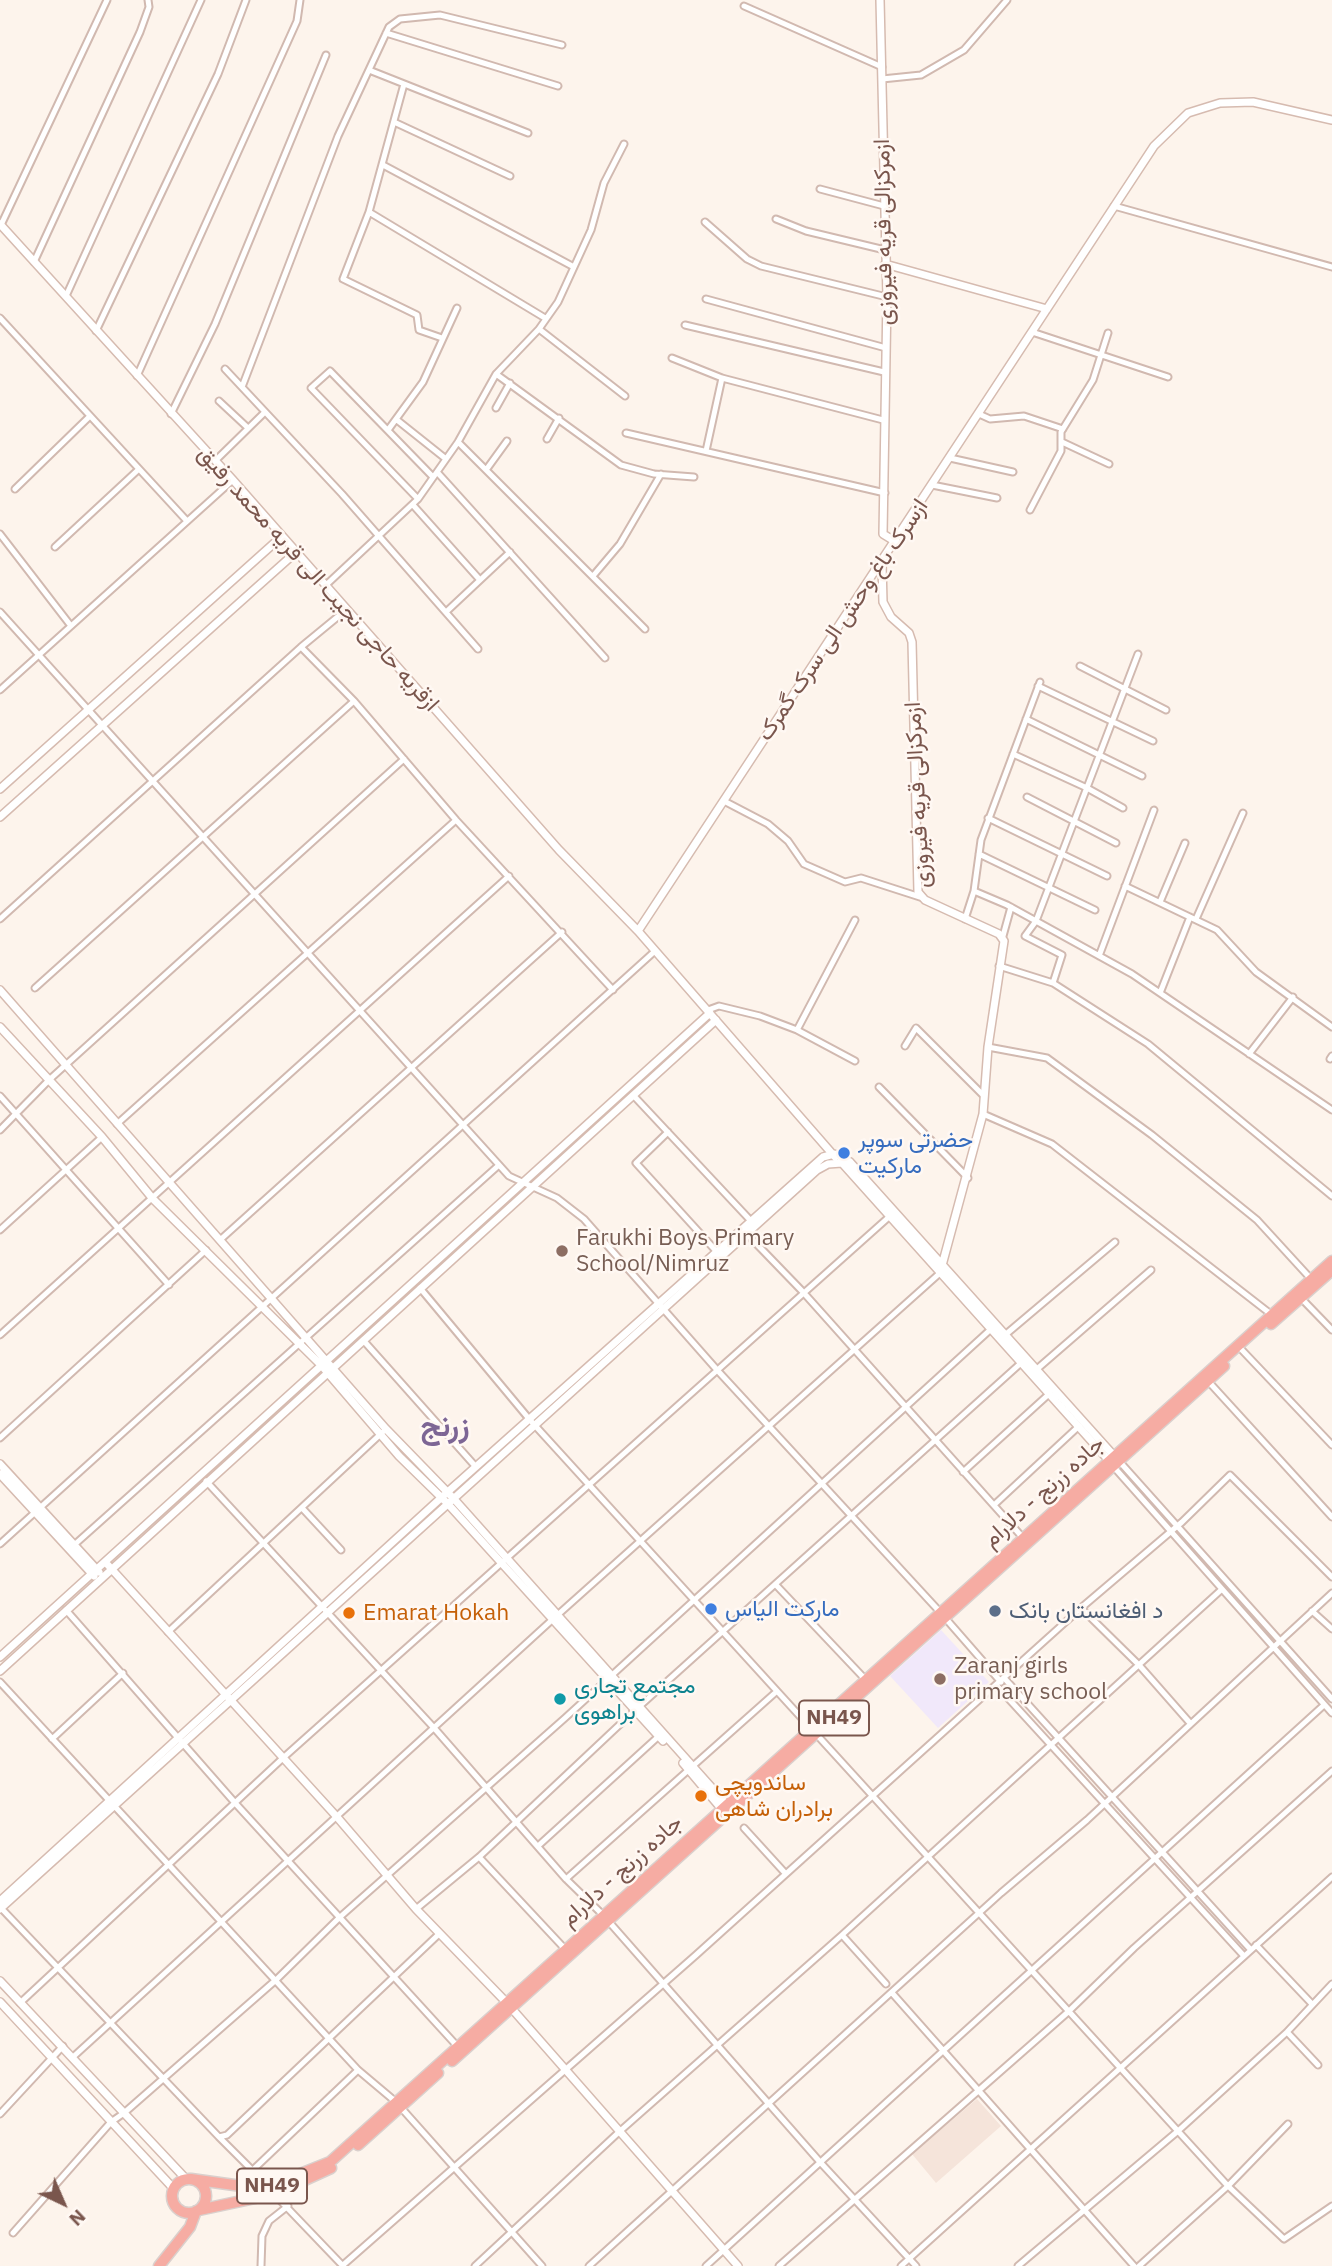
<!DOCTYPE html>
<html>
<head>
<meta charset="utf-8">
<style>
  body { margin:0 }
  #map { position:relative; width:1332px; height:2266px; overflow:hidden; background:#fdf4ec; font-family:"IBM Plex Sans",sans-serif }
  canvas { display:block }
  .north { position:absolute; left:28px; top:2168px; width:70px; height:70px; -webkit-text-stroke:5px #fff8f3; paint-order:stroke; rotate:136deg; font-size:19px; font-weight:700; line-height:28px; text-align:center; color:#7a564d }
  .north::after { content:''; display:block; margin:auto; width:24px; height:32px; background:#7a564d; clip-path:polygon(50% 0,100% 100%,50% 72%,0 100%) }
</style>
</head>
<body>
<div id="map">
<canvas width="1332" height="2266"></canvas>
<div class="north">N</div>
</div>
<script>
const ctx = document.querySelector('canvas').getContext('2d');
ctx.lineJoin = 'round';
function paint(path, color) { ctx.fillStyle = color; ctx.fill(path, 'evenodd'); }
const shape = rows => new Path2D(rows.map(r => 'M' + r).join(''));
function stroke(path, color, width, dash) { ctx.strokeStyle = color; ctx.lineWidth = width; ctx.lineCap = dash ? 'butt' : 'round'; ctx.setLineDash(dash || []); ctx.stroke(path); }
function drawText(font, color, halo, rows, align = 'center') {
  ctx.font = font + ' "IBM Plex Sans",Vazirmatn,sans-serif'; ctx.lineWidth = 5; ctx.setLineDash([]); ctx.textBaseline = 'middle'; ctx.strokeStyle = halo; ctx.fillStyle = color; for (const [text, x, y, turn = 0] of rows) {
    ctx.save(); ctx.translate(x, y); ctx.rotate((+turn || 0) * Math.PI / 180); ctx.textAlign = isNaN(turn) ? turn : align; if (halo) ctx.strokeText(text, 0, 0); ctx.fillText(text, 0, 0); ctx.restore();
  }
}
const residential = shape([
  [977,2099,1001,2126,936,2183,912,2154]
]);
const education = shape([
  [941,1630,989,1682,938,1728,890,1676]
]);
const street = shape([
  [744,6,882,67],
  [386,33,558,86],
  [369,70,528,133],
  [882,79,921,75,964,50,1007,0],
  [404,84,369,212,343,279,417,315,419,330,442,338],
  [394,122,510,176],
  [383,165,574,267],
  [820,189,884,206],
  [1114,206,1332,267],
  [369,212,545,318],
  [776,219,806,231,885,250],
  [705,222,747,259,761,266,887,297],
  [1,225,107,0],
  [34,262,140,32,149,7,148,0],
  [66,296,201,0],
  [706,299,886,348],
  [0,318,187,521],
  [685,325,884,372],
  [539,329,625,396],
  [96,331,218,74,246,0],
  [1032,332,1168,377],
  [672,358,722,378,883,420],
  [225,369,342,494,478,649],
  [496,374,621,465,654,474,694,477],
  [137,376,297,21,300,0],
  [242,387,338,136,389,27,400,19,440,15,562,45],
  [219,401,248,428],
  [496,408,510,383],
  [171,414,215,324,326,55],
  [979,414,990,419,1024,416,1063,429],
  [397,420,446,459],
  [388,430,423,382,457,308],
  [626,433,885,493],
  [547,439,559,418],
  [458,442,645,629],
  [1062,442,1109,464],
  [706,451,722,378],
  [950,458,1013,472],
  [215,461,265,412],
  [486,470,507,441],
  [437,472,605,658],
  [932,485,997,498],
  [15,489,90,416],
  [418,499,311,388,330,371,433,477],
  [413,505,480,580],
  [1030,510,1061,451,1061,432,1093,380,1108,333],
  [0,534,71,626],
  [55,547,139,469],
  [593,576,620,544,661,474],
  [326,585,418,499,458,442,496,374,539,329,558,302,591,230,604,183,624,144],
  [0,612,509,1176,557,1198,584,1219,718,1371,940,1612,1001,1682],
  [446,612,510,552],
  [301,647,354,701,456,820,613,990],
  [1080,666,1166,710],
  [1038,686,1153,741],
  [0,690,233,480],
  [1026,719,1142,776],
  [1013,754,1087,788,1123,808],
  [1027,797,1116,843],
  [724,801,768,824,788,841,804,864,845,882,861,878,920,897],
  [988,818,1107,876],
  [979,854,1095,910],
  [1125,886,1217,930,1256,972,1332,1027],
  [974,891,1007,905,1132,974,1332,1110],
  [1160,902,1185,843],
  [0,919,301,647,346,610],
  [965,919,974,891,981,840,1040,682],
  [1196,919,1243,813],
  [1003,936,1011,907],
  [1099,956,1154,810],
  [999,966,1053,983,1148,1044,1332,1196],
  [1053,983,1062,955,1025,936,1036,921,1138,654],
  [35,988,354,701],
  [1160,993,1190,917],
  [708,1010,719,1006,760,1016,797,1030,855,1061],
  [797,1030,855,920],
  [905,1046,916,1028,984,1096],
  [988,1047,1047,1058,1152,1135,1257,1220,1311,1279],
  [1249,1054,1293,997],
  [1330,1059,1332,1056],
  [879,1087,968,1178],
  [633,1095,751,1221],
  [0,1096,169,1285],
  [983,1114,1052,1144,1272,1315],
  [117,1124,456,820],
  [0,1130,49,1080,404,759],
  [668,1132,636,1163,717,1252],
  [0,1230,102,1137],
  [746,1233,803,1292,1024,1539],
  [220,1240,562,932],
  [420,1288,530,1420,1228,2186,1284,2239,1332,2206],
  [1301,1298,1332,1330],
  [0,1335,509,876],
  [1005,1335,1115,1242],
  [363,1340,476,1467],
  [1241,1349,1332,1445],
  [1037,1369,1151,1270],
  [1208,1381,1332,1517],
  [0,1438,206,1250],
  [1119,1461,1332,1699],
  [1113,1466,1332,1713],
  [963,1472,1049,1394],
  [206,1481,435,1729,566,1879,603,1915,820,2162,916,2266],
  [994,1505,1078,1427],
  [303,1509,341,1550],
  [0,1544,655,951],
  [73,1546,499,1165],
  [776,1585,864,1678],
  [1081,1608,1139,1665,1190,1723],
  [66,1610,236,1804,458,2047],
  [1312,1611,1332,1629],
  [168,1632,386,1429],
  [1005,1679,1251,1950],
  [0,1682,358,2070,396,2102,542,2266],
  [997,1686,1244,1956],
  [52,1739,123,1673],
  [744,1828,785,1873],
  [538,1846,660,1735],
  [479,1857,565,1949],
  [566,1879,776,1692],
  [1,1908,219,2137,227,2135,439,1934],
  [416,1909,479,1857,632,1713,1021,1363],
  [842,1935,886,1984],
  [1256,1945,1312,2004],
  [893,1994,1134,2266],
  [20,2003,283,1758,890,1216],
  [1287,2032,1318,2065],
  [73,2057,553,1619,940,1273],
  [0,2114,63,2046],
  [219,2137,252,2170],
  [236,2186,358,2070],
  [274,2194,343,2266],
  [13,2233,111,2122,124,2113,277,1979,340,1917,565,1718,991,1329],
  [261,2266,262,2236,269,2221,288,2206],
  [342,2266,696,1955,1081,1608,1182,1522,1230,1475,1332,1577],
  [475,2266,619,2132,842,1935,1221,1590],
  [589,2266,1001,1893,1087,1820,1332,1593],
  [706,2266,1324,1705],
  [779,2266,1068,2012,1134,1948,1332,1771],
  [901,2266,1332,1877],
  [1018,2266,1178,2131,1287,2032,1332,1984],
  [1139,2266,1228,2186,1288,2124]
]);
const secondary = shape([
  [880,0,887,297,883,534,896,542],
  [0,224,233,480,559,850,638,931,835,1157],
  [885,264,1047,309],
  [882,564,883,602,891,617,909,633,912,642,918,892,925,900,999,934,1004,941,988,1047,983,1114,941,1269],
  [0,789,281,537],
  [0,817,295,553],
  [638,931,1154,146,1188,113,1220,103,1253,102,1332,120],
  [0,990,386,1429,454,1499,729,1807],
  [0,1027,102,1137,153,1199,321,1365,399,1456,448,1504,663,1741],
  [0,1464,99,1572],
  [0,1474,94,1576],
  [107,1564,337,1817,416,1909,506,2002,738,2266],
  [0,1657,710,1013],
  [0,1671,716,1020],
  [683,1763,725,1813],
  [0,1901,442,1497,823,1157,834,1154,850,1162,1116,1458],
  [0,1909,817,1170,828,1164,842,1163,1112,1464],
  [0,1981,186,2179],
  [0,2002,174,2189]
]);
const highway = shape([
  [1271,1324,1332,1270],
  [452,2061,1224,1366],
  [358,2145,438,2073],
  [191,2179,263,2189,330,2162,1332,1261],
  '172 2196a17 17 0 1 1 34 0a17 17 0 1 1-34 0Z',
  [199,2210,274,2194,331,2168],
  [159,2266,190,2227,196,2211]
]);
const markers = [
  [844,1153,7,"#3f7fe0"],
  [562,1251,7,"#8d6e63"],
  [711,1609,7,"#3f7fe0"],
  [995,1611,7,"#5c6f8a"],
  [349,1613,7,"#e8710a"],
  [940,1679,7,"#8d6e63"],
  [560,1699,7,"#0f9aa8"],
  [701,1796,7,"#e8710a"]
];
const shields = [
  [834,1718,70],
  [272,2186,70]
];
const shieldNames = [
  ["NH49",834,1718],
  ["NH49",272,2186]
];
const streetNames = [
  ["ازمرکزالی قریه فیروزی",884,232,-91],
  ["ازقریه حاجی نجیب الی قریه محمد رفیق",318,579,48],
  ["ازسرک باغ وحش الی سرک گمرک",843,620,-56],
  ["ازمرکزالی قریه فیروزی",918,795,-93],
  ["جاده زرنج - دلارام",1044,1492,-42],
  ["جاده زرنج - دلارام",622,1871,-42]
];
const shopNames = [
  ["حضرتی سوپر",858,1140],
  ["مارکیت",858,1166],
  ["مارکت الیاس",725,1609]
];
const educationNames = [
  ["Farukhi Boys Primary",576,1238],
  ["School/Nimruz",576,1264],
  ["Zaranj girls",954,1666],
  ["primary school",954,1692]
];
const serviceNames = [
  ["د افغانستان بانک",1009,1611]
];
const foodNames = [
  ["Emarat Hokah",363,1613],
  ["ساندویچی",715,1783],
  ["برادران شاهی",715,1809]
];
const cultureNames = [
  ["مجتمع تجاری",574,1686],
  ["براهوی",574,1712]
];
const districtNames = [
  ["زرنج",445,1427]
];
paint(residential, '#f5e4da');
paint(education, '#f1e8fa');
stroke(street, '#d1b9b0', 9);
stroke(secondary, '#d6bbb0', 10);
stroke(highway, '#dad0cd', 13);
stroke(street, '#fff', 5);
stroke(secondary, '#fff', 7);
stroke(highway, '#f6aca3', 10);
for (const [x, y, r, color] of markers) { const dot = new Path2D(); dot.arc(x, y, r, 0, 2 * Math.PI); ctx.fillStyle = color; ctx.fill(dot); stroke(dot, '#fff8f3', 2.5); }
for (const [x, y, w] of shields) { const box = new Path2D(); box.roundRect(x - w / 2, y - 17.5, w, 35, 5); ctx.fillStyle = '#fff8f3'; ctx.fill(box); stroke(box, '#7a564d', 2); }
drawText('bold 21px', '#7a564d', null, shieldNames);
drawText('23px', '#7a564d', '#fff8f3', streetNames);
drawText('23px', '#366cbe', '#fff8f3', shopNames, 'left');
drawText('23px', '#785e54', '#fff8f3', educationNames, 'left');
drawText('23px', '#4e5e75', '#fff8f3', serviceNames, 'left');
drawText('23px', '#c56008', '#fff8f3', foodNames, 'left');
drawText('23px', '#0d838f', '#fff8f3', cultureNames, 'left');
drawText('bold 30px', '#7d6695', '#fff8f3', districtNames);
</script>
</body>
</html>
